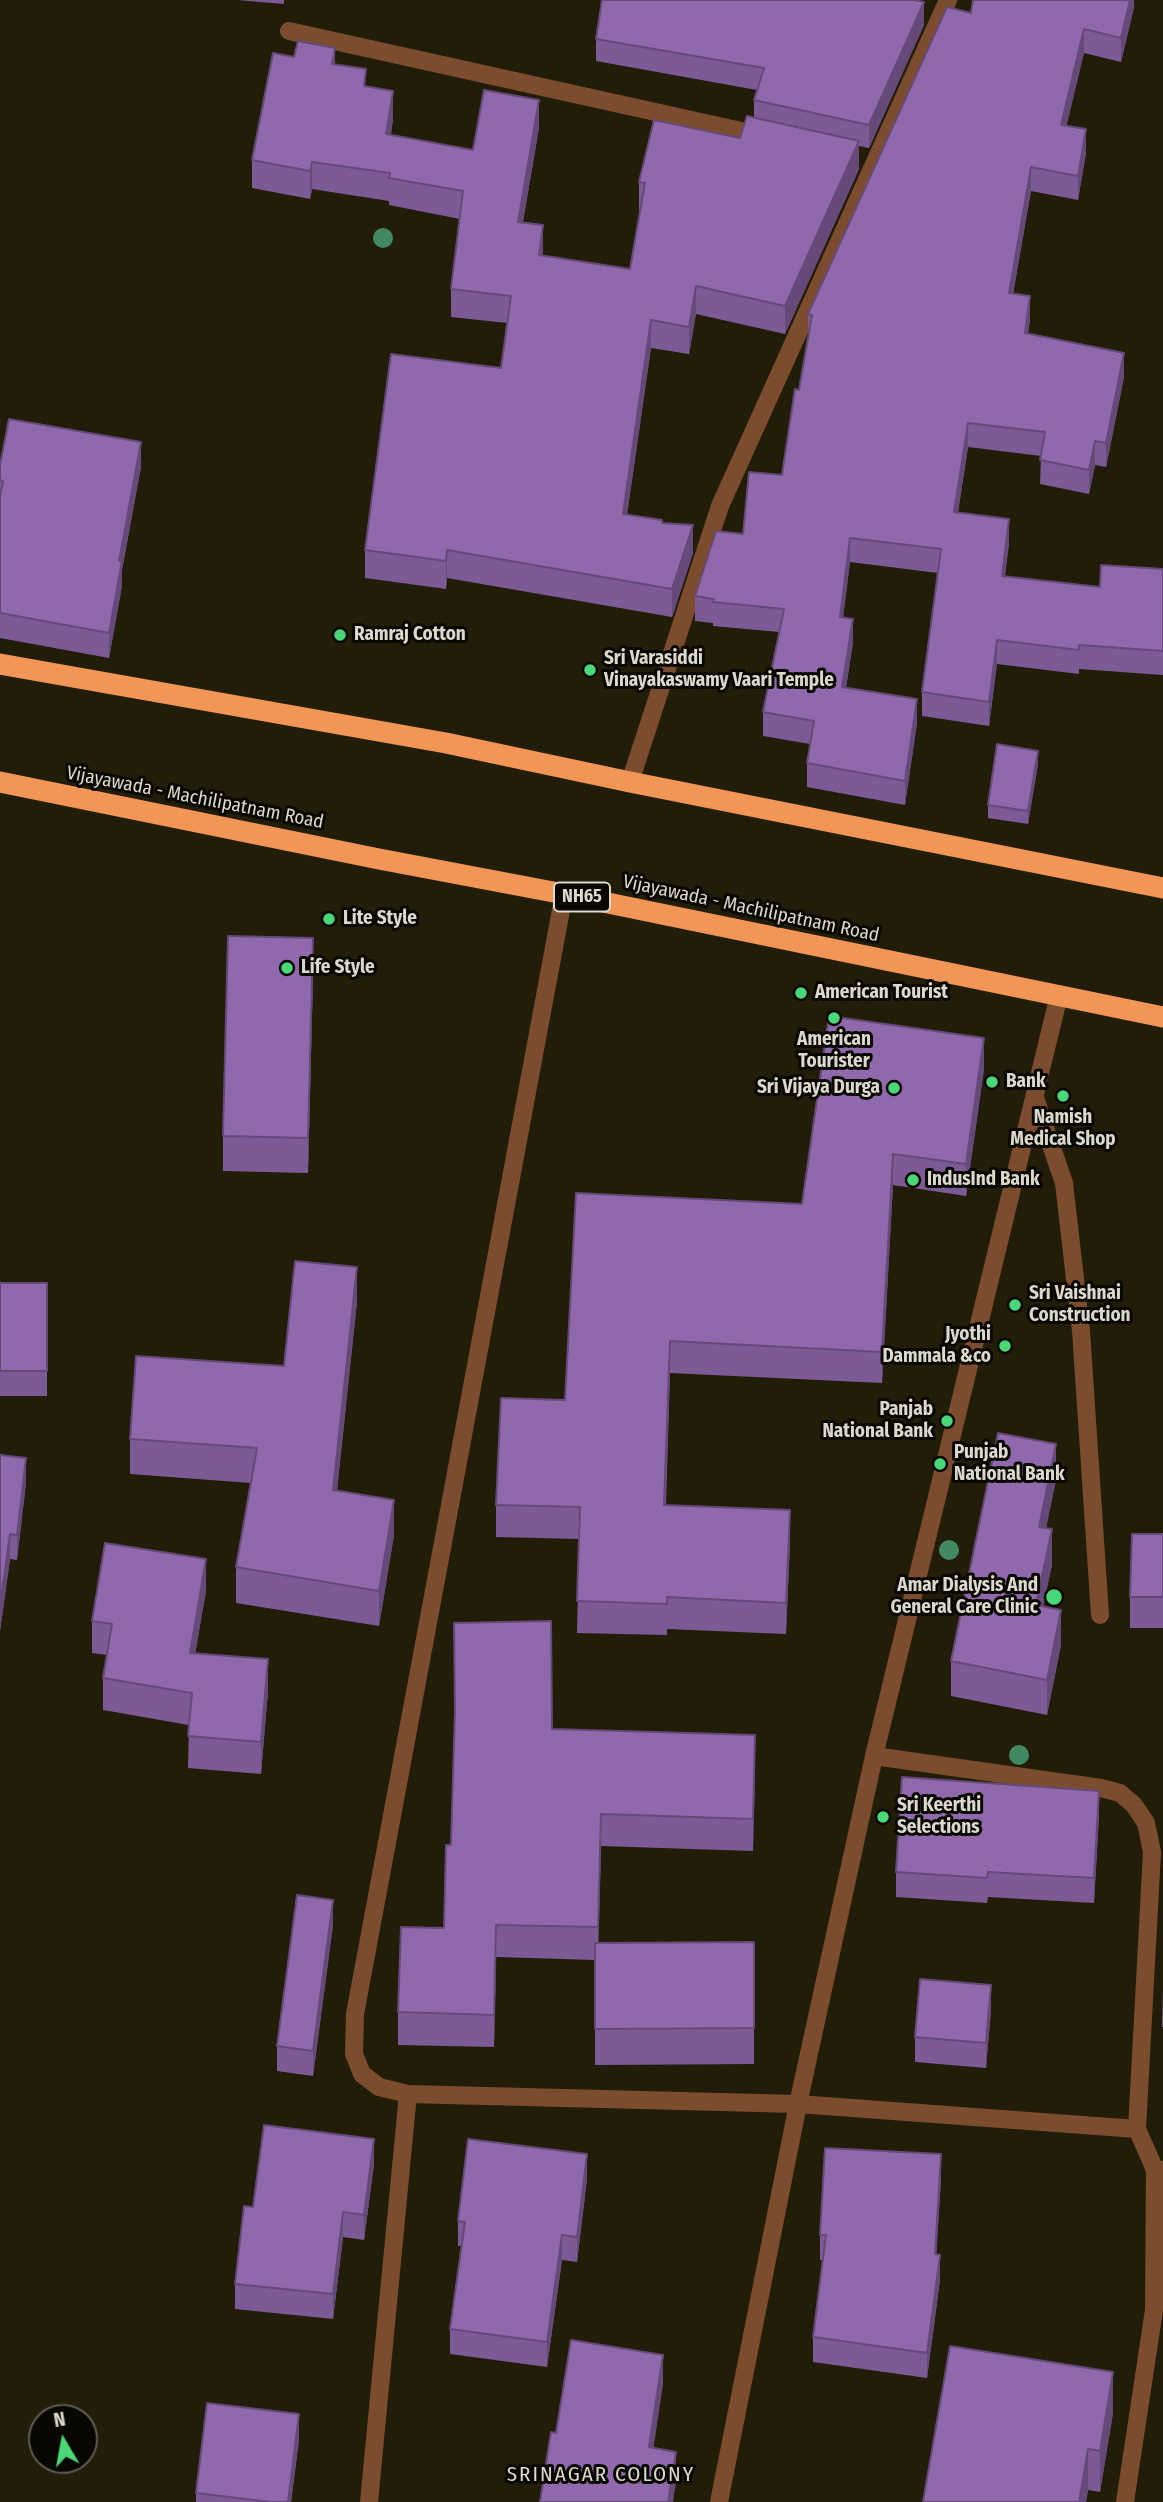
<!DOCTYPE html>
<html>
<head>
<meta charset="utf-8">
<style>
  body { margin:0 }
  #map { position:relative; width:1163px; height:2502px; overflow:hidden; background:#221d08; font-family:"Fira Sans Condensed",sans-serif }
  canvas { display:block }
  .north { position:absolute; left:28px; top:2404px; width:70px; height:70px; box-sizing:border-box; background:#090702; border:2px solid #5d5b53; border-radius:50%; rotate:350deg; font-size:19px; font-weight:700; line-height:28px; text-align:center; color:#dbd8cc }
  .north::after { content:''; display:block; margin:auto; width:24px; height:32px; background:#49d778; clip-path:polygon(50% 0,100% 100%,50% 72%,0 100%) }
</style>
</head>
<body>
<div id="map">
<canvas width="1163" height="2502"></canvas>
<div class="north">N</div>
</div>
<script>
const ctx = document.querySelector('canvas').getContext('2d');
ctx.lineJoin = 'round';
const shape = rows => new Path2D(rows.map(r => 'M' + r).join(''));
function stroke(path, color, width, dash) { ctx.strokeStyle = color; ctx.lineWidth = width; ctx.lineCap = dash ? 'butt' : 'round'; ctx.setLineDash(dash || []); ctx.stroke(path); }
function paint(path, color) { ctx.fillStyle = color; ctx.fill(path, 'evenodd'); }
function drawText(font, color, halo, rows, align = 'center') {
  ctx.font = font + ' "Fira Sans Condensed",sans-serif'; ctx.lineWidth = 6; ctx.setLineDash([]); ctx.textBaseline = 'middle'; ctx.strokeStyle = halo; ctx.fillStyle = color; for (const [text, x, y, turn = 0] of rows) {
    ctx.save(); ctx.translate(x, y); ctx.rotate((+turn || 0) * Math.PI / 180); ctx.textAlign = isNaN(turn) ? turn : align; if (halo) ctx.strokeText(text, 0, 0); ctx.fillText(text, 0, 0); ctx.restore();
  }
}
const street = shape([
  [289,31,764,136],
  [630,782,720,506,948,0],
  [564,894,355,2014,354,2054,362,2074,379,2087,408,2094,798,2104,1137,2129,1155,2170,1163,2170],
  [1035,1098,1064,1183,1081,1331,1100,1615],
  [874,1756,1101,1788,1120,1793,1134,1805,1146,1823,1152,1852,1137,2129],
  [369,2502,408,2094],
  [719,2502,798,2104,874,1756,1059,995],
  [1125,2502,1154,2310,1155,2170]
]);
const highway = shape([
  [0,664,446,743,630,782,1163,888],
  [0,782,379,859,564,894,1163,1017]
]);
const trees = [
  [383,238],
  [949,1550],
  [1019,1755]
];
const wall = shape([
  [237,0,284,0,284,4],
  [1134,0,1134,7,1121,62,1084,53,1066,126,1086,153,1078,200,1031,191,1013,294,1030,320,1028,333,1124,377,1106,467,1095,465,1089,494,1040,484,1041,456,968,447,958,513,1009,543,1005,576,1100,587,1163,569,1163,675,1079,669,1079,674,997,664,989,726,922,716,922,692,938,573,850,562,843,618,853,643,846,688,917,723,905,805,807,787,807,763,810,744,763,736,763,712,779,632,713,626,713,623,695,621,695,596,743,534,782,475,799,390,808,339,808,314,971,13],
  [924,25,869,148,859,146,859,169,785,334,696,314,689,354,651,348,627,515,662,523,693,553,672,617,447,578,446,589,365,578,365,550,501,368,507,323,451,317,451,289,460,219,389,205,389,201,312,189,310,199,252,188,252,160,335,64,366,87,393,119,391,135,473,150,539,128,523,222,542,255,630,269,640,210,639,210,639,182,740,138,754,118,754,100,757,90,596,61,596,39],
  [0,465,141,467,122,570,122,586,109,658,0,638],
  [1038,764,1028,824,988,818,988,805],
  [313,974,308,1173,223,1171,223,1136],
  [984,1069,966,1196,893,1185,882,1383,670,1373,666,1505,790,1542,786,1634,667,1629,667,1635,577,1633,579,1539,496,1537,496,1505,565,1400,802,1204],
  [0,1283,47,1283,47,1396,0,1396],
  [357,1302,337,1491,394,1535,379,1626,236,1603,236,1567,251,1483,130,1474,130,1439,284,1366],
  [0,1455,26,1483,17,1560,10,1559,0,1631],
  [1056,1480,1046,1528,1052,1565,1043,1606,1061,1645,1047,1715,951,1696,951,1661],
  [1163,1534,1163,1628,1130,1628,1130,1597],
  [206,1591,195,1653,268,1691,261,1774,188,1768,189,1725,103,1710,103,1678,107,1655,92,1653,92,1621],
  [552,1729,755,1768,753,1851,601,1846,598,1943,754,1942,754,2064,595,2065,595,1960,496,1957,494,2047,398,2045,398,2012,444,1928,451,1845],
  [1099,1816,1094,1903,988,1897,987,1903,896,1897,896,1872],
  [333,1925,313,2076,277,2071,277,2046],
  [1163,1990,1163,2027,1162,2027],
  [991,2010,986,2068,915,2062,915,2037],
  [374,2164,364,2240,343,2237,333,2319,235,2309,235,2284,253,2207],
  [587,2179,577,2262,562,2260,547,2367,450,2354,450,2329,461,2246,458,2246,458,2221],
  [941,2179,936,2254,940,2280,927,2378,813,2362,813,2337,823,2260,820,2260,820,2235],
  [1113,2413,1100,2492,1088,2490,1086,2502,923,2502],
  [299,2440,291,2502,196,2502,196,2493]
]);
const shadedWall = shape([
  [1130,0,1134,0,1134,7,1121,62,1121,38],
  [924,2,924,25,869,148,869,125],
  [1084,29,1084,53,1061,149,1061,125],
  [335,48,335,76,332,64],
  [393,91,393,119,386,162,386,134],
  [539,100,539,128,518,250,518,222],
  [1086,129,1086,153,1078,200,1078,176],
  [859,141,859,169,785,334,785,306],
  [312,162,312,189,310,199,310,171],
  [1031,167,1031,191,1009,317,1009,293],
  [543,225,543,252,539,283,539,255],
  [696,286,696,314,689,354,689,327],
  [1030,296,1030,320,1025,357,1025,333],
  [651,320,651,348,623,542,623,514],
  [1124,353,1124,377,1106,467,1106,443],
  [968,423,968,447,954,536,954,512],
  [1095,441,1095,465,1089,494,1089,470],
  [141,442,141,467,122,570,122,586,109,658,109,633,119,561],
  [1009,519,1009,543,1002,600,1002,576],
  [693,525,693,553,672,617,672,589],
  [850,538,850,562,840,641,840,617],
  [447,550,447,578,446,589,446,561],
  [853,619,853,643,842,711,842,687],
  [997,640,997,664,989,726,989,702],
  [917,699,917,723,905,805,905,781],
  [1038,751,1038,764,1028,824,1028,811],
  [313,938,313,974,308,1173,308,1138],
  [984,1038,984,1069,966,1196,966,1164],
  [893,1154,893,1185,882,1383,882,1352],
  [357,1267,357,1302,333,1525,333,1490],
  [670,1341,670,1373,664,1536,664,1505],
  [1056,1444,1056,1480,1039,1562,1039,1527],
  [26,1458,26,1483,17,1560,17,1535],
  [394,1500,394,1535,379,1626,379,1591],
  [790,1510,790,1542,786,1634,786,1603],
  [1052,1529,1052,1565,1036,1640,1036,1605],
  [10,1534,10,1559,0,1631,0,1606],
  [206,1559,206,1591,190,1685,190,1653],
  [1061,1610,1061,1645,1047,1715,1047,1680],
  [268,1659,268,1691,261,1774,261,1742],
  [755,1735,755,1768,753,1851,753,1819],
  [1099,1791,1099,1816,1094,1903,1094,1878],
  [601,1814,601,1846,598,1960,598,1927],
  [333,1900,333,1925,313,2076,313,2051],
  [496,1925,496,1957,494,2047,494,2015],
  [991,1985,991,2010,986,2068,986,2043],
  [374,2139,374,2164,364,2240,364,2215],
  [587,2154,587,2179,577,2262,577,2237],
  [941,2154,941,2179,935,2279,935,2254],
  [343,2212,343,2237,333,2319,333,2294],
  [562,2235,562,2260,547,2367,547,2342],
  [940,2255,940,2280,927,2378,927,2353],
  [663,2355,663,2385,649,2478,649,2447],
  [1113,2372,1113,2413,1100,2492,1100,2451],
  [299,2414,299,2440,291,2502,288,2502],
  [1088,2449,1088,2490,1086,2502,1079,2502],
  [676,2452,676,2482,673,2502,668,2502]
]);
const building = shape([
  [602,0,915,0,924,2,869,125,754,100,764,68,596,39,602,0],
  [973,0,1130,0,1121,38,1084,29,1061,125,1086,129,1078,176,1031,167,1009,293,1030,296,1025,333,1124,353,1106,443,1095,441,1089,470,1040,460,1045,432,968,423,954,512,1009,519,1002,576,1100,587,1101,565,1163,569,1163,651,1079,645,1079,650,997,640,989,702,922,692,941,549,850,538,840,617,853,619,842,687,917,699,905,781,807,763,814,721,763,712,784,609,713,602,714,599,695,596,716,531,743,534,749,472,782,475,795,389,799,390,812,315,808,314,947,7,971,13,973,0],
  [298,41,335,48,332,64,366,69,364,86,393,91,386,134,473,150,484,90,539,100,518,222,543,225,539,255,630,269,645,183,639,182,654,120,740,138,747,116,859,141,785,306,696,286,689,327,651,320,623,514,662,520,662,523,693,525,672,589,447,550,446,561,365,550,391,354,501,368,511,296,451,289,463,191,389,178,390,173,312,162,310,171,252,160,273,53,294,57,298,41],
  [9,419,141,442,119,561,122,561,109,633,0,613,0,497,3,481,0,480,0,465,9,419],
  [997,744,1038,751,1028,811,988,805,997,744],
  [228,936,313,938,308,1138,223,1136,228,936],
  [829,1016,984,1038,966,1164,893,1154,882,1352,670,1341,664,1505,790,1510,786,1603,667,1597,667,1604,577,1601,580,1507,496,1505,501,1398,565,1400,576,1193,802,1204,829,1016],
  [295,1261,357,1267,333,1490,394,1500,379,1591,236,1567,257,1448,130,1439,136,1356,284,1366,295,1261],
  [0,1283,47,1283,47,1371,0,1371,0,1283],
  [998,1433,1056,1444,1039,1527,1052,1529,1036,1605,1061,1610,1047,1680,951,1661,998,1433],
  [0,1455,26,1458,17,1535,10,1534,0,1606,0,1455],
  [1132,1534,1163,1534,1163,1597,1130,1597,1132,1534],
  [105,1543,206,1559,190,1653,268,1659,261,1742,188,1736,192,1693,103,1678,112,1624,92,1621,105,1543],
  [551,1621,552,1729,755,1735,753,1819,601,1814,598,1927,496,1925,494,2015,398,2012,401,1927,444,1928,446,1845,451,1845,455,1710,454,1623,551,1621],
  [902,1777,1099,1791,1094,1878,988,1872,987,1878,896,1872,902,1777],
  [297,1895,333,1900,313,2051,277,2046,297,1895],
  [754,1942,754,2028,595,2029,595,1943,754,1942],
  [920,1979,991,1985,986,2043,915,2037,920,1979],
  [264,2125,374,2139,364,2215,343,2212,333,2294,235,2284,244,2206,253,2207,264,2125],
  [468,2139,587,2154,577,2237,562,2235,547,2342,450,2329,465,2222,458,2221,468,2139],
  [825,2148,941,2154,935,2254,940,2255,927,2353,813,2337,826,2235,820,2235,825,2148],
  [571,2340,663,2355,649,2447,676,2452,668,2502,540,2502,551,2432,556,2433,571,2340],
  [950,2346,1113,2372,1100,2451,1088,2449,1079,2502,923,2502,950,2346],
  [207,2403,299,2414,288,2502,271,2502,196,2493,207,2403]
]);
const markers = [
  [340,635,7,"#49d778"],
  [590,670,7,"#49d778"],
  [329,919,7,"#49d778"],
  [287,968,7,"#49d778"],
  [801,993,7,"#49d778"],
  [834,1018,7,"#49d778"],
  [992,1082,7,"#49d778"],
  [894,1088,7,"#49d778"],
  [1063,1096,7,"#49d778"],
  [913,1180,7,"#49d778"],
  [1015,1305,7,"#49d778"],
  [1005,1346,7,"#49d778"],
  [947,1421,7,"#49d778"],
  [940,1464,7,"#49d778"],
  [1054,1597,9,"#49d778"],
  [883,1817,7,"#49d778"]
];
const shields = [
  [582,897,56]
];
const shieldNames = [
  ["NH65",582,897]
];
const poiNames = [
  ["Ramraj Cotton",354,635],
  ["Sri Varasiddi",604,659],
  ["Vinayakaswamy Vaari Temple",604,681],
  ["Lite Style",343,919],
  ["Life Style",301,968],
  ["American Tourist",815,993],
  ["American",834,1040,"center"],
  ["Tourister",834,1062,"center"],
  ["Bank",1006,1082],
  ["Sri Vijaya Durga",880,1088,"right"],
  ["Namish",1063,1118,"center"],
  ["Medical Shop",1063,1140,"center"],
  ["IndusInd Bank",927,1180],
  ["Sri Vaishnai",1029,1294],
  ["Construction",1029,1316],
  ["Jyothi",991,1335,"right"],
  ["Dammala &co",991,1357,"right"],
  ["Panjab",933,1410,"right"],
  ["National Bank",933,1432,"right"],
  ["Punjab",954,1453],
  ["National Bank",954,1475],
  ["Amar Dialysis And",1038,1586,"right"],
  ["General Care Clinic",1038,1608,"right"],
  ["Sri Keerthi",897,1806],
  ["Selections",897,1828]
];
const streetNames = [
  ["Vijayawada - Machilipatnam Road",195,798,11],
  ["Vijayawada - Machilipatnam Road",751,909,12]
];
const neighbourhoodNames = [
  ["SRINAGAR COLONY",601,2475]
];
stroke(street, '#7b4d2e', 18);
stroke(highway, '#f19656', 21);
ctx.fillStyle = '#428963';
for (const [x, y] of trees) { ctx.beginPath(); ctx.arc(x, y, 10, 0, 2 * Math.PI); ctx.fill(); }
paint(wall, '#7c5a95');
paint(shadedWall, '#654a79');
paint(building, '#9069ad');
stroke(building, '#654a79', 2);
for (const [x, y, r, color] of markers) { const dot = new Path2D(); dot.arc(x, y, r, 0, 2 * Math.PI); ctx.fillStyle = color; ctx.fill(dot); stroke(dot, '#090702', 2.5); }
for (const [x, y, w] of shields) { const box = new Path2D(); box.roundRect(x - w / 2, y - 14.5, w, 29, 5); ctx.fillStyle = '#090702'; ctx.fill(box); stroke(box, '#dbd8cc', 2); }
drawText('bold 18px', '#dbd8cc', null, shieldNames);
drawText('bold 19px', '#dbd8cc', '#090702', poiNames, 'left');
drawText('19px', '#dbd8cc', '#090702', streetNames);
ctx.letterSpacing = '2px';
drawText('21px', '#dbd8cc', '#090702', neighbourhoodNames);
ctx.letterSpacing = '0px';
</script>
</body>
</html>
